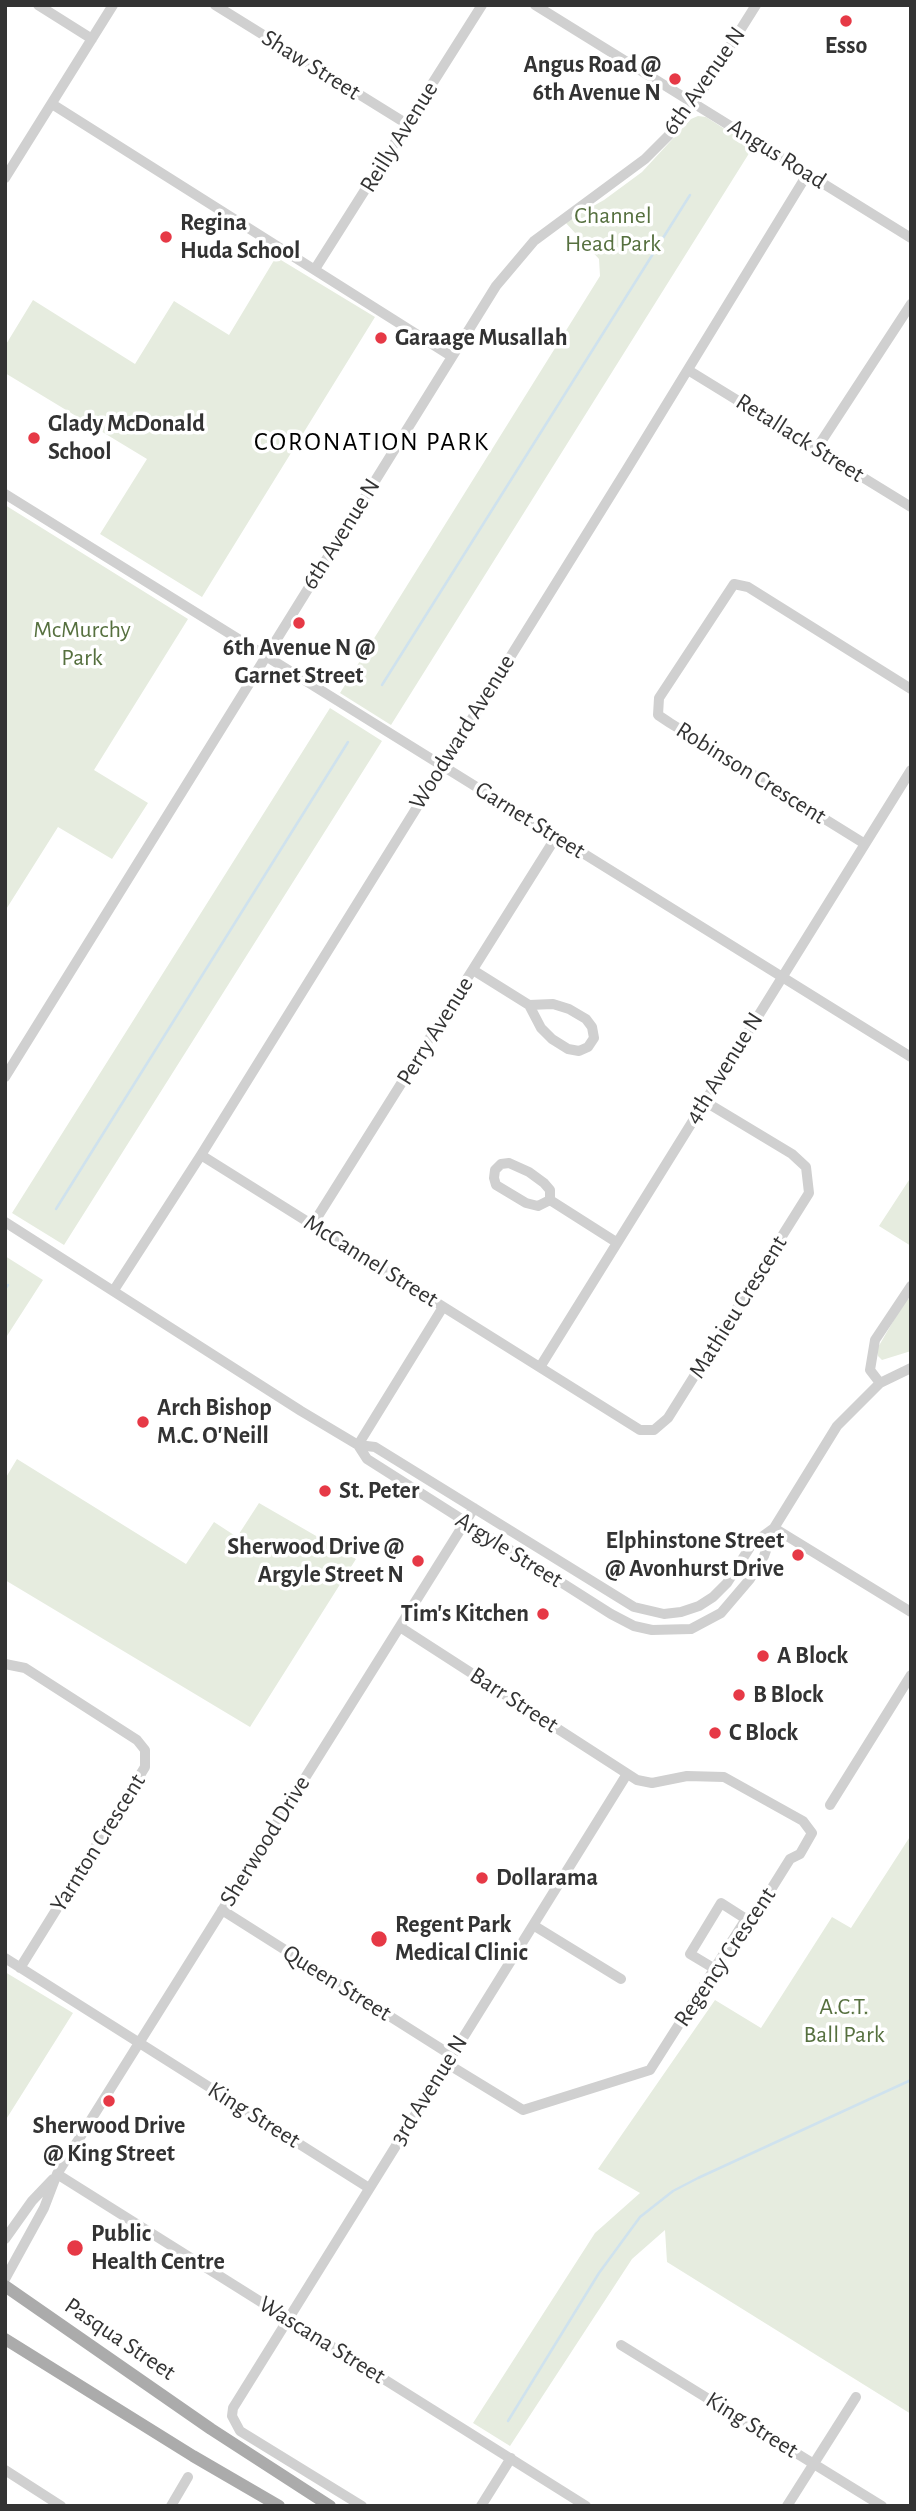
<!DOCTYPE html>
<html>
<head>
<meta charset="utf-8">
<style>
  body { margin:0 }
  #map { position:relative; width:916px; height:2511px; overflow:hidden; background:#fff; font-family:"Alegreya Sans",sans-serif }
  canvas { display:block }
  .frame { position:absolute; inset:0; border:7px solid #333; pointer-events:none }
</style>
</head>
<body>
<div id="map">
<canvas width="916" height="2511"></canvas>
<div class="frame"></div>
</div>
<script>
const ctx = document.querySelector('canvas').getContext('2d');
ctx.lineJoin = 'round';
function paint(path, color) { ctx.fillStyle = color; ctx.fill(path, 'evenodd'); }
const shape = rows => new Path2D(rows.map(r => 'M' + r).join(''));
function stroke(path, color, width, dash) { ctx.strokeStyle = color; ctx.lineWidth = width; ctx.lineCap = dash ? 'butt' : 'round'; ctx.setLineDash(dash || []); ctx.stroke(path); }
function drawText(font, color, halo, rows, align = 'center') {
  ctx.font = font + ' "Alegreya Sans",sans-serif'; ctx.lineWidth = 7; ctx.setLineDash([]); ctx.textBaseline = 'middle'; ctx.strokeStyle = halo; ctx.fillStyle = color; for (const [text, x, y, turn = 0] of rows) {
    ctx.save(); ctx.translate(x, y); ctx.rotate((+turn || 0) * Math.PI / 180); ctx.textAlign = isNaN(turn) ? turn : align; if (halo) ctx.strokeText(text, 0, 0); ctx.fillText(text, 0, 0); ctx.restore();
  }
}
const green = shape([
  [698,116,706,117,753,147,391,725,340,693,600,276,599,259,565,222,604,200,642,172,691,119],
  [276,257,375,317,202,597,100,534,147,459,5,373,5,346,33,300,135,364,174,301,229,335],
  [5,505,188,619,94,770,148,803,112,859,58,827,5,911],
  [330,708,382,741,64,1245,12,1213],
  [911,1177,911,1246,879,1226],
  [5,1256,43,1280,5,1339],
  [911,1298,911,1351,882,1360,878,1356,877,1349,905,1301],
  [17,1459,186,1564,214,1522,237,1537,259,1503,356,1559,250,1727,5,1580,5,1479],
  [911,1835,911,2414,667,2262,665,2230,632,2259,510,2446,473,2423,595,2233,640,2193,598,2169,715,2000,761,2028,832,1917,851,1928],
  [5,1972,73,2013,5,2121]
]);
const stream = shape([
  [382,685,690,195],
  [56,1209,348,742],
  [5,1289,8,1285],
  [508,2421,599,2273,640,2217,673,2191,698,2178,911,2080]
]);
const minor = shape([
  [38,5,92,39],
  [215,5,407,124],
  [535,5,911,238],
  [52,104,451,356],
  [5,178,113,5],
  [315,269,482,5],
  [688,370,911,507],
  [817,448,911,304],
  [5,494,911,1057],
  [865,844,670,723,658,715,659,698,734,584,748,587,911,689],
  [473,970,529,1005,541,1028,552,1039,568,1049,579,1051,588,1047,594,1038,592,1027,586,1019,569,1009,553,1004,529,1005],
  [5,1077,496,286,534,241,645,159,669,135,695,102,756,5],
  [201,1155,640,1430,654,1430,668,1418,809,1193,806,1167,792,1154,704,1101],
  [509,1163,529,1172,544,1183,550,1190,550,1200,538,1206,526,1203,496,1185,494,1178,495,1170,501,1164,509,1163],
  [550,1200,616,1242],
  [5,1222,301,1411,358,1445,375,1447,634,1607,664,1614,681,1612,699,1606,713,1597,727,1583,752,1544,774,1528],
  [313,1224,556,837],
  [114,1290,201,1155,627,469,808,173],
  [540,1367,911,770],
  [880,1383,870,1370,875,1340,911,1286],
  [358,1445,367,1459,611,1614,634,1626,652,1630,691,1629,721,1613,750,1579,764,1556,774,1528,837,1426,880,1383,911,1368],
  [358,1445,443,1307],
  [774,1528,911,1612],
  [400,1627,637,1780,652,1783,687,1776,724,1777,803,1821,812,1833,800,1854,790,1859,755,1915,746,1919,650,2070,523,2110,446,2063],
  [5,1664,25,1668,137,1740,145,1750,145,1767,20,1968],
  [830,1805,911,1675],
  [222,1910,451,2055],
  [533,1925,621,1979],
  [5,1958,369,2188],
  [715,1969,690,1954,721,1903,746,1919],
  [57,2174,586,2506],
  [5,2239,32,2201,53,2179],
  [5,2279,44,2208,57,2174,474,1508],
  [621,2345,882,2506],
  [5,2470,61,2506],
  [171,2506,188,2477],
  [362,2506,240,2431,232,2416,233,2408,627,1774],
  [481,2506,511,2458],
  [787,2506,856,2397]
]);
const major = shape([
  [5,2286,211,2429,330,2506],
  [5,2339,193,2456,279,2506]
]);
const markers = [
  [846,21,7,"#e63946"],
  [675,79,7,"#e63946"],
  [166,237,7,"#e63946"],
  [381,338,7,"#e63946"],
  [34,438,7,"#e63946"],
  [299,623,7,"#e63946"],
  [143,1422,7,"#e63946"],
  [325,1491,7,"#e63946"],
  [798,1555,7,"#e63946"],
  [418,1561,7,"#e63946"],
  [543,1614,7,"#e63946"],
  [763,1656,7,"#e63946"],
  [739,1695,7,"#e63946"],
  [715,1733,7,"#e63946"],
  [482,1878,7,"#e63946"],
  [379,1939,9,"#e63946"],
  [109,2101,7,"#e63946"],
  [75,2248,9,"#e63946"]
];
const poiNames = [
  ["Esso",846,46,"center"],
  ["Angus Road @",661,65,"right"],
  ["6th Avenue N",661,93,"right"],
  ["Regina",180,223],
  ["Huda School",180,251],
  ["Garaage Musallah",395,338],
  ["Glady McDonald",48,424],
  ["School",48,452],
  ["6th Avenue N @",299,648,"center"],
  ["Garnet Street",299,676,"center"],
  ["Arch Bishop",157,1408],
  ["M.C. O'Neill",157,1436],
  ["St. Peter",339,1491],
  ["Elphinstone Street",784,1541,"right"],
  ["@ Avonhurst Drive",784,1569,"right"],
  ["Sherwood Drive @",404,1547,"right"],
  ["Argyle Street N",404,1575,"right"],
  ["Tim's Kitchen",529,1614,"right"],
  ["A Block",777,1656],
  ["B Block",753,1695],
  ["C Block",729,1733],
  ["Dollarama",496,1878],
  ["Regent Park",395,1925],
  ["Medical Clinic",395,1953],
  ["Sherwood Drive",109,2126,"center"],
  ["@ King Street",109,2154,"center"],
  ["Public",91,2234],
  ["Health Centre",91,2262]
];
const streetNames = [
  ["Shaw Street",311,65,32],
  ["6th Avenue N",704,81,-55],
  ["Reilly Avenue",399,137,-58],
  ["Angus Road",777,154,32],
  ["Retallack Street",800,438,32],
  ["6th Avenue N",341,534,-58],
  ["Woodward Avenue",462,732,-58],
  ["Robinson Crescent",751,773,32],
  ["Garnet Street",530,820,32],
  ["Perry Avenue",435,1031,-58],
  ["4th Avenue N",724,1068,-58],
  ["McCannel Street",371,1261,32],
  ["Mathieu Crescent",738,1307,-58],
  ["Argyle Street",509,1550,32],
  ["Barr Street",514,1700,33],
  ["Sherwood Drive",265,1841,-58],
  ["Yarnton Crescent",98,1843,-58],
  ["Regency Crescent",725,1957,-56],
  ["Queen Street",337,1983,32],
  ["3rd Avenue N",429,2090,-58],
  ["King Street",254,2115,32],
  ["Pasqua Street",120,2339,34],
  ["Wascana Street",322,2340,32],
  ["King Street",752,2425,32]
];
const parkNames = [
  ["Channel",613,216],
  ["Head Park",613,244],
  ["McMurchy",82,630],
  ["Park",82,658],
  ["A.C.T.",844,2007],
  ["Ball Park",844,2035]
];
const neighbourhoodNames = [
  ["CORONATION PARK",372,442]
];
paint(green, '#e6ecdf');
stroke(stream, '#cfe2ee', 2.5);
stroke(minor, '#d0d0d0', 10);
stroke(major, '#ababab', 12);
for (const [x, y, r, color] of markers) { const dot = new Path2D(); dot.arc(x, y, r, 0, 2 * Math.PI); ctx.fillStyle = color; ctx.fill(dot); stroke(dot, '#fff', 2.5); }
drawText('bold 24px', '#333', '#fff', poiNames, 'left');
drawText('24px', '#333', '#fff', streetNames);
drawText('24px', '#56703f', '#fff', parkNames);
ctx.letterSpacing = '2px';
drawText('26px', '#000', '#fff', neighbourhoodNames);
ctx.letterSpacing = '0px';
</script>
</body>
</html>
